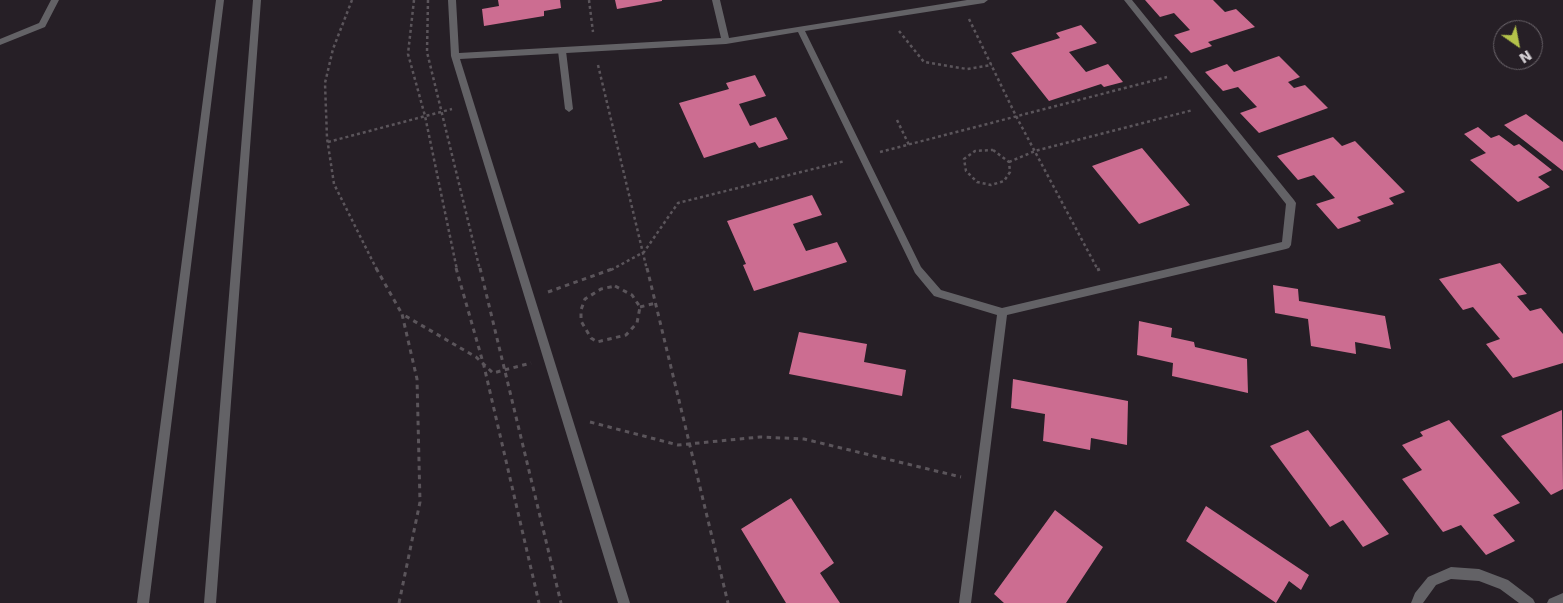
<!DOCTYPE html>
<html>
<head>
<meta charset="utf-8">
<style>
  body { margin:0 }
  #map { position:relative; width:1563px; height:603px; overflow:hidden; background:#261f26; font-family:"DejaVu Sans",sans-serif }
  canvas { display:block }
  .north { position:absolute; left:1493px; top:20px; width:50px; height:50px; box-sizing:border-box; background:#261f26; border:1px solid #6c666c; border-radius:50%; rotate:147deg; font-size:14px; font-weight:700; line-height:20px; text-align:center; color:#d4d0d4 }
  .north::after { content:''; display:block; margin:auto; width:18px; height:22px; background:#b4c24a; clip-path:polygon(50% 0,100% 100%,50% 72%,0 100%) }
</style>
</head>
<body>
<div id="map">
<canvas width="1563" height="603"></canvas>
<div class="north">N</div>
</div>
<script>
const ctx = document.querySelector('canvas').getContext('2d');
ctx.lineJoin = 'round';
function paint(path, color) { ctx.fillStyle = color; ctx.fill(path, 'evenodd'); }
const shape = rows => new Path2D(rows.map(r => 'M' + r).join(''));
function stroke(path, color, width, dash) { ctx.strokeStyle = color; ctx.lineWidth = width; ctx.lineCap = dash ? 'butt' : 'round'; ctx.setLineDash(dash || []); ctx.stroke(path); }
const building = shape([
  [498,0,560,0,561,8,544,11,544,16,484,26,482,9,499,6],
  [615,0,662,0,662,1,617,9],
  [1145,0,1213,0,1225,12,1236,9,1255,27,1208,42,1212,46,1191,53,1174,35,1190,30,1174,13,1160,17],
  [1081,25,1097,43,1069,52,1086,72,1108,64,1123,82,1104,87,1101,84,1049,101,1011,53,1060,38,1056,33],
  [1279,56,1300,77,1288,82,1294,88,1305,85,1328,108,1259,133,1240,113,1257,107,1238,87,1223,91,1205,72,1227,64,1234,72],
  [755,75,766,96,739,104,750,126,776,117,788,139,759,148,755,142,704,158,679,103,729,89,726,83],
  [1526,114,1563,142,1563,171,1504,125],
  [1478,127,1491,138,1499,135,1514,146,1519,144,1552,170,1538,177,1550,187,1518,202,1470,160,1486,153,1464,134],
  [1333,137,1342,146,1355,141,1405,192,1389,198,1394,204,1357,217,1361,221,1338,229,1316,204,1335,198,1314,175,1298,180,1277,156],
  [1142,148,1190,205,1139,224,1092,166],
  [812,195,822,215,793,224,806,251,837,242,847,262,754,291,743,265,746,264,727,221],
  [1500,263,1527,294,1517,296,1530,311,1541,308,1563,334,1563,363,1513,378,1486,344,1500,339,1473,307,1463,310,1439,279],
  [1273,285,1298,289,1299,301,1385,316,1391,349,1355,342,1356,354,1311,346,1308,319,1275,313],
  [1139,321,1172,328,1171,337,1194,342,1195,347,1247,359,1248,393,1172,376,1173,363,1137,355],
  [799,332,867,344,864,362,906,370,902,396,789,374],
  [1013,379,1128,401,1127,445,1091,438,1090,450,1043,441,1045,414,1011,408],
  [1562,410,1563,489,1551,495,1501,436],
  [1449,420,1520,503,1493,515,1515,541,1486,555,1461,525,1443,532,1402,479,1422,470,1402,445,1423,436,1420,432],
  [1308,430,1389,534,1363,547,1343,520,1330,527,1270,446],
  [791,498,834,563,820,573,840,603,786,603,741,529],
  [1206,506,1309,575,1301,590,1289,581,1276,603,1186,541],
  [1055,510,1103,547,1066,603,1004,603,994,594]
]);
const pathFar1 = shape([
  [352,0,333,49,325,83,327,138,334,184,377,270],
  [414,0,408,54,425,116,457,270],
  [428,0,427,52,480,270],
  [589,0,593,32],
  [969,19,1016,116,1098,270],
  [899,31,924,62,967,69,992,65],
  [598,65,647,270],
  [897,120,909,145],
  [328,142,452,109],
  [993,150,1009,162,1010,172,1004,181,991,185,977,182,966,171,964,159,975,151,993,150],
  [880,152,1167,77],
  [1009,162,1035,151,1193,110],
  [611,270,644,252,678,203,845,161]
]);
const path = shape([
  [376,268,402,314],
  [456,268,484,366,539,603],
  [480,268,561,603],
  [647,268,728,603],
  [1098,268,1099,271],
  [615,286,632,295,640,307,637,323,626,335,597,342,591,338,581,321,581,310,585,299,601,289,615,286],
  [548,292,615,268],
  [640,307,656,303],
  [590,422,678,445,760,437,804,439,961,477],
  [399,603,420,502,417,379,402,314,476,357,493,373,531,363]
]);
const lane = shape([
  [253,0,261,0,216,603,204,603,253,0],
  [448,0,456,0,459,53,721,38,712,0,720,0,729,38,967,0,988,0,984,3,805,31,921,267,941,290,1002,308,1282,242,1286,204,1124,0,1132,0,1294,200,1296,203,1291,245,1289,248,1286,249,1007,315,971,603,959,603,997,315,934,296,915,273,798,32,726,44,460,59,630,603,618,603,451,56,448,0],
  [1451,567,1479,569,1508,580,1533,599,1535,603,1519,603,1500,589,1479,581,1451,579,1436,585,1423,603,1411,603,1415,593,1428,577,1451,567],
  [1563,593,1563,603,1547,603,1549,599,1563,593]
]);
const street = shape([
  [51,0,59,0,45,27,0,45,0,39,39,23,51,0],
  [216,0,224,0,149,603,137,603,216,0],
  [562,48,566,51,573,109,569,112,565,109,558,51,562,48]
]);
paint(building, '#cc6d91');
stroke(pathFar1, '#5b555b', 2.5, [3, 3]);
stroke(path, '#5b555b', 3, [4.5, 4.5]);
paint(lane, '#636266');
paint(street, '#636266');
</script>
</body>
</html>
